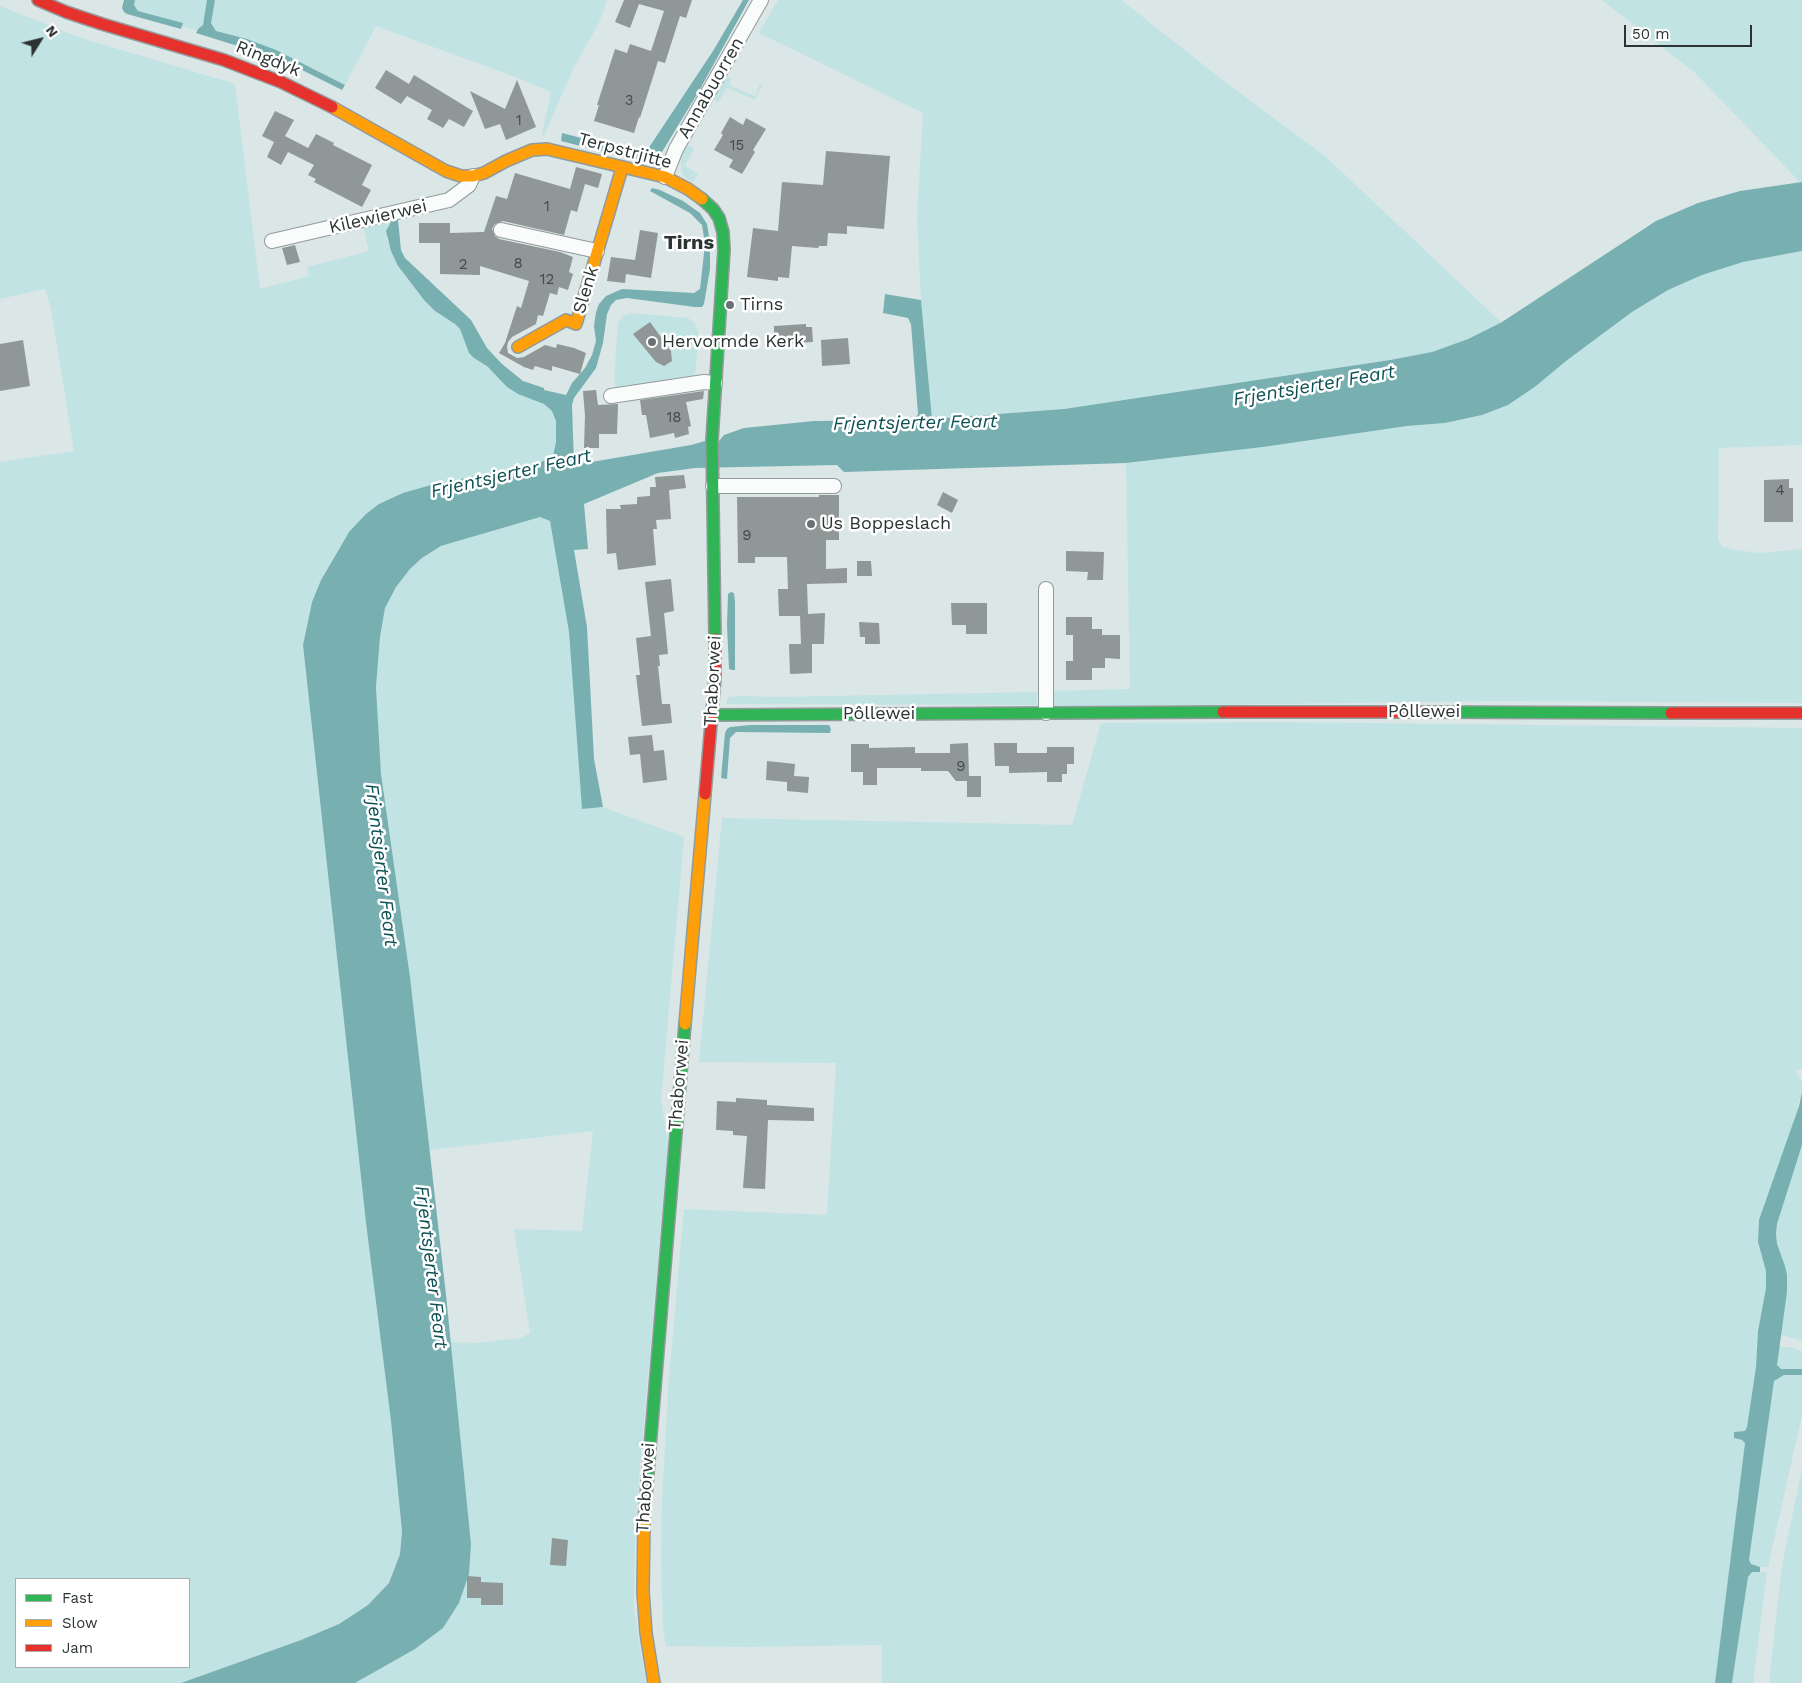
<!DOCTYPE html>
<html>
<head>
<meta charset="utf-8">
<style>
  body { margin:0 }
  #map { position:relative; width:1802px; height:1683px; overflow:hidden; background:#dbe6e6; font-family:"Work Sans",sans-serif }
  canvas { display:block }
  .legend { position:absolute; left:15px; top:1578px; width:175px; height:90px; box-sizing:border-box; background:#fff; border:1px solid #aaadad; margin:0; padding:6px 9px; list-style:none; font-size:15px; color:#2b3333 }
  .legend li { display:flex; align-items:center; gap:10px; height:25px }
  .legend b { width:25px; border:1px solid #aaadad }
  .north { position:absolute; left:15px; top:15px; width:50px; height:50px; -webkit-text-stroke:4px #fff; paint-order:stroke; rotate:54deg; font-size:14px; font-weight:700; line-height:20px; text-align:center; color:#2b3333 }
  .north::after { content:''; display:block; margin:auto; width:18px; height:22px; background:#2b3333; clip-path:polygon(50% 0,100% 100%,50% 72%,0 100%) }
  .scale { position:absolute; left:1624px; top:25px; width:128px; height:22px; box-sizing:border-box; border:2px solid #2b3333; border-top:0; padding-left:6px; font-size:15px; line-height:18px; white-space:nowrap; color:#2b3333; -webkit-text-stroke:4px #fff; paint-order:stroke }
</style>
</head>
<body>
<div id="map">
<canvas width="1802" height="1683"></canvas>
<ul class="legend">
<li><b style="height:6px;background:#30b455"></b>Fast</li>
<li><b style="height:6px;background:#ff9f0a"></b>Slow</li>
<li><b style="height:6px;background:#e5322d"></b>Jam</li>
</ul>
<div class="north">N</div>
<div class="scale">50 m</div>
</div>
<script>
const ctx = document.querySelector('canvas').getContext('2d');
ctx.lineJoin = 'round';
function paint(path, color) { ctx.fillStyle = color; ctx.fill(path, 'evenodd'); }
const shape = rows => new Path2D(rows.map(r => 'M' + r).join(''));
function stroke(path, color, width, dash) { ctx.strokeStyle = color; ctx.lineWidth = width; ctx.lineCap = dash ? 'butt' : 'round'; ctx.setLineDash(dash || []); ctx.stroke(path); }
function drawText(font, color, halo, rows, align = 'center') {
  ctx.font = font + ' "Work Sans",sans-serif'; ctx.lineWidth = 5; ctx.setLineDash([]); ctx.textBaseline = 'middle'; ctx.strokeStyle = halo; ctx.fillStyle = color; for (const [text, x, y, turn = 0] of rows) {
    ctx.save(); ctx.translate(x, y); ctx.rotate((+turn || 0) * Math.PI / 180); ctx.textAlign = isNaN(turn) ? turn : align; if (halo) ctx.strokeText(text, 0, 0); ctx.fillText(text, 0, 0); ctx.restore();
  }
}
const green = shape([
  [135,0,207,0,203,25,197,30,182,26,182,23,138,11,134,5],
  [215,0,607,0,599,23,573,69,544,136,542,135,551,92,518,78,376,26,345,85,308,66,247,39,216,31,211,23],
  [778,0,1121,0,1228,84,1325,156,1501,322,1468,339,1432,352,1390,360,1064,409,932,419,921,300,917,217,923,113,759,33],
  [1602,0,1802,0,1802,182,1800,182,1694,72],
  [0,6,78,37,235,84,260,289,309,276,307,267,369,251,362,222,398,215,398,220,395,219,386,238,398,266,408,280,424,300,435,311,455,324,460,329,469,353,478,361,533,399,544,404,552,411,556,421,556,442,553,456,539,463,431,485,349,532,334,556,321,580,312,602,303,645,307,684,366,1223,391,1421,402,1531,400,1554,389,1583,368,1605,339,1624,301,1640,181,1683,0,1683,0,462,74,451,51,309,45,289,0,299],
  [16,1579,189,1579,189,1667,16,1667],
  [731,78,729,85,755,96,760,84,762,85,755,100,727,88,718,103,713,98,712,96,722,79],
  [685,145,687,145,694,148,685,166,698,174,692,182,683,175,681,170,681,155],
  [1802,251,1802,445,1719,448,1718,540,1723,547,1735,550,1759,553,1802,549,1802,703,1498,701,1049,707,1049,691,1130,689,1126,463,1263,447,1407,426,1445,423,1482,415,1536,386,1566,361,1632,312,1668,290,1702,275,1743,262],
  [631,313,676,317,688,318,695,323,698,332,696,369,693,380,617,391,614,380,618,323,623,316],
  [540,517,550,521,569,632,582,809,603,807,684,837,661,1100,668,1144,635,1527,634,1609,646,1683,355,1683,415,1649,443,1628,459,1603,469,1574,471,1544,450,1342,476,1343,520,1338,530,1333,514,1229,582,1231,593,1131,429,1150,410,977,381,774,376,687,380,637,385,608,396,587,410,569,422,558,441,546],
  [1037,692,1037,705,726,704,728,697,742,696,777,697],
  [1276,722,1802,728,1802,1070,1795,1070,1802,1081,1802,1092,1758,1242,1766,1271,1766,1288,1758,1331,1756,1367,1747,1427,1745,1431,1735,1432,1734,1438,1742,1440,1745,1443,1715,1683,882,1683,882,1645,747,1647,666,1646,663,1627,661,1562,662,1503,668,1390,684,1209,827,1215,836,1063,699,1062,722,818,1072,825,1101,723],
  [1802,1145,1802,1341,1780,1334,1787,1292,1785,1266,1777,1244,1776,1233,1777,1224],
  [1779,1347,1790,1347,1802,1351,1802,1369,1781,1369,1777,1365],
  [1784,1375,1802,1375,1802,1415,1768,1567,1760,1567,1751,1564,1749,1560,1774,1381],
  [1802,1469,1802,1683,1769,1683,1782,1565],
  [1752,1572,1767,1572,1753,1683,1732,1683,1748,1577]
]);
const water = shape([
  [124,0,135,0,134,5,138,11,183,23,181,29,127,14,124,12,122,8],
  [207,0,215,0,211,23,216,31,247,39,276,50,345,85,342,90,302,70,257,52,196,33,198,29,203,25],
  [743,0,749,0,699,91,662,152,658,157,647,162,642,162,561,141,562,133,635,152,642,152,648,149,713,51],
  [1802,182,1802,251,1743,262,1702,275,1668,290,1632,312,1566,361,1536,386,1508,405,1482,415,1445,423,1407,426,1263,447,1126,463,844,472,837,465,695,468,658,473,584,504,588,549,574,550,587,627,594,759,603,807,582,809,569,632,550,521,540,517,441,546,422,558,410,569,396,587,385,608,380,637,376,687,381,774,410,977,446,1295,471,1544,469,1574,459,1603,443,1628,415,1649,355,1683,181,1683,301,1640,339,1624,368,1605,389,1583,400,1554,402,1531,391,1421,366,1223,303,645,312,602,321,580,349,532,366,514,379,504,403,493,431,485,539,463,553,456,556,442,556,421,552,411,544,404,518,394,507,387,488,367,474,358,469,353,460,329,455,324,435,311,424,300,398,266,391,251,386,231,392,220,398,220,401,250,405,258,471,320,487,348,502,364,523,381,544,388,544,390,566,395,572,383,585,368,592,355,596,341,594,326,596,312,599,304,606,296,622,289,694,293,700,289,705,244,702,225,690,213,650,191,652,188,660,190,683,201,700,213,707,224,710,242,710,269,704,304,702,307,695,307,627,298,616,300,611,305,607,314,603,343,596,368,574,398,572,405,574,465,691,445,705,441,719,441,724,435,744,428,814,421,914,420,918,414,911,324,908,318,883,313,885,294,921,300,932,419,1064,409,1390,360,1432,352,1468,339,1502,322,1656,221,1698,203,1740,191],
  [731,592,734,593,735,602,735,670,732,670,729,669,727,625,728,594],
  [750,725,829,725,831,729,830,733,736,732,730,738,727,779,721,778,725,733,727,729,730,727],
  [1802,1092,1802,1145,1777,1224,1776,1233,1777,1244,1785,1266,1787,1275,1787,1292,1777,1365,1781,1369,1802,1369,1802,1375,1784,1375,1774,1381,1749,1560,1751,1564,1760,1567,1760,1572,1752,1572,1748,1577,1732,1683,1715,1683,1745,1443,1742,1440,1734,1438,1734,1432,1745,1431,1747,1427,1756,1367,1758,1331,1766,1288,1766,1271,1758,1242,1759,1220,1799,1106]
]);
const building = shape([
  [624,0,692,0,686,18,680,16,665,63,658,61,640,118,639,117,634,133,594,121,599,105,597,105,615,49,627,53,630,44,651,51,664,11,639,4,630,28,615,22],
  [386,70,409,84,414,75,473,111,464,127,449,119,443,128,427,119,432,110,407,96,401,104,375,88],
  [517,80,536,127,506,140,500,124,485,129,470,91,505,109],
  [275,111,294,120,285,136,308,148,316,134,334,143,333,145,372,165,362,185,371,190,362,207,314,182,316,179,308,175,314,165,288,152,281,165,267,157,274,142,262,136],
  [730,117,743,125,746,118,766,129,753,150,755,152,742,174,729,167,733,160,714,150,723,135,721,133],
  [826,151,890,156,884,229,847,226,847,234,828,233,827,246,819,246,818,248,792,246,789,278,778,277,778,281,747,277,753,228,778,231,782,182,823,185],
  [576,167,602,174,598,188,585,184,577,212,571,210,564,235,503,221,495,224,492,229,495,236,499,239,560,252,573,257,569,272,573,274,568,290,559,287,557,295,550,293,543,316,538,315,536,324,512,337,508,342,507,347,508,353,517,358,524,357,545,345,556,348,557,344,574,348,586,353,580,374,552,366,552,371,535,366,533,370,524,367,499,353,505,343,517,306,521,308,529,281,480,266,480,275,440,274,440,243,419,243,419,223,450,223,450,233,484,232,496,196,507,199,515,173,570,189],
  [640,230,658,233,651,278,626,274,625,283,607,281,611,257,635,260],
  [295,245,300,262,287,265,282,248],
  [650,322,671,351,672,361,664,366,656,362,633,334],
  [806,324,806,327,812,327,813,342,774,344,774,326],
  [848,338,850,364,822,366,821,340],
  [23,340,30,386,0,391,0,344],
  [596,390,598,405,618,404,617,434,599,434,599,448,584,448,585,416,583,391],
  [704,391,703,399,686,402,691,426,688,427,689,434,675,438,674,433,650,438,646,415,642,415,640,400],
  [684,475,686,488,669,490,671,519,656,520,657,529,653,529,656,565,618,570,616,553,607,554,606,509,621,509,620,505,637,504,637,497,650,496,650,487,656,487,655,477],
  [1789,479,1789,488,1793,488,1793,522,1764,522,1764,480],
  [943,492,958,500,952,513,937,505],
  [819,495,839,495,839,540,826,540,826,569,847,568,847,583,807,584,808,614,825,613,824,644,812,644,812,673,790,674,789,644,801,644,800,616,779,616,778,589,788,589,787,557,755,557,755,563,738,563,737,497,819,497],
  [1066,551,1104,552,1103,580,1087,580,1088,572,1066,571],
  [857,561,871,561,872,576,857,576],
  [671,579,674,611,664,613,668,654,659,655,660,666,658,666,662,704,670,704,672,723,642,726,636,675,640,675,636,638,651,636,645,582],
  [951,603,987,603,987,634,966,634,966,625,952,625],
  [1066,617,1092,617,1092,629,1102,629,1102,635,1120,635,1120,659,1105,658,1105,668,1092,668,1092,680,1066,680,1066,661,1073,661,1073,635,1066,635],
  [859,622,879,623,880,644,865,644,865,637,860,637],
  [652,735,654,751,664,750,667,780,643,783,640,754,630,755,628,737],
  [968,743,969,776,981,776,981,797,967,797,967,781,956,781,948,771,921,771,921,768,877,768,877,785,863,785,863,772,851,772,851,744,869,744,869,748,915,747,915,753,950,753,950,744],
  [994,743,1017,743,1017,753,1047,753,1047,747,1074,747,1074,764,1067,764,1067,774,1062,774,1062,782,1047,782,1047,772,1009,773,1009,766,995,766],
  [767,761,795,764,794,776,809,777,808,793,787,791,787,782,766,780],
  [736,1098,767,1100,767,1105,814,1108,814,1121,768,1120,765,1189,743,1188,747,1136,733,1135,733,1131,716,1130,717,1101,736,1102],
  [552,1538,568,1540,566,1566,550,1565],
  [467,1576,481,1577,481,1582,503,1583,503,1605,481,1605,481,1598,467,1598]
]);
const street = shape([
  [665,177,676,149,761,0],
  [501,230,597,251],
  [272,241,449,200,469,185,473,176],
  [611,396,704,382,715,383],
  [713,486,834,486],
  [1046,713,1046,589]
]);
const fast = shape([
  [702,199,713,209,719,218,723,232,724,250,712,440,715,639],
  [1427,712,1671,713],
  [712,715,1223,712],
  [644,1520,685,1024]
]);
const slow = shape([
  [332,107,446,171,461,176,473,176,484,173,506,161,532,150,547,149,665,177,688,189,702,199],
  [518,347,566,320,576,324,622,168],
  [685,1024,705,794],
  [644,1520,643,1592,646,1633,654,1683]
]);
const jam = shape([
  [38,0,66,12,102,24,224,60,281,82,332,107],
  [1223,712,1427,712],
  [1671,713,1802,713],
  [705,794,715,677,715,639]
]);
const markers = [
  [730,305,5,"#697272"],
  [652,342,5,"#697272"],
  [811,524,5,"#697272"]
];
const numberNames = [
  ["3",629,101],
  ["1",519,121],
  ["15",737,146],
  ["1",547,207],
  ["8",518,264],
  ["2",463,265],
  ["12",547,280],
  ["18",674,418],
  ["4",1780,491],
  ["9",747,536],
  ["9",961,767]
];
const streetNames = [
  ["Ringdyk",268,59,22],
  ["Annabuorren",711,88,-60],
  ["Terpstrjitte",625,151,15],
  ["Kilewierwei",378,217,-13],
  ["Slenk",586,290,-73],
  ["Thaborwei",713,681,-87],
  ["Pôllewei",1424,712],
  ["Pôllewei",879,714],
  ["Thaborwei",679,1085,-85],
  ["Thaborwei",646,1488,-86]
];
const poiNames = [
  ["Tirns",740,305],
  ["Hervormde Kerk",662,342],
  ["Us Boppeslach",821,524]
];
const waterNames = [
  ["Frjentsjerter Feart",1314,386,-10],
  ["Frjentsjerter Feart",915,423,-1],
  ["Frjentsjerter Feart",511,474,-13],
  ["Frjentsjerter Feart",381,865,83],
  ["Frjentsjerter Feart",431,1267,83]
];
const quarterNames = [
  ["Tirns",689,243]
];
paint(green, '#c2e3e4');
paint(water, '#78b0b2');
paint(building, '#8f9797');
stroke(street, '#929b9b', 16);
stroke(fast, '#929b9b', 14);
stroke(slow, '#929b9b', 14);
stroke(jam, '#929b9b', 14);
stroke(street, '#fafbfb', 14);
stroke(fast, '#30b455', 11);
stroke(slow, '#ff9f0a', 11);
stroke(jam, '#e5322d', 11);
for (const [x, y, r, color] of markers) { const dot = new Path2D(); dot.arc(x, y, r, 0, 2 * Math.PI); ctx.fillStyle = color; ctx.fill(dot); stroke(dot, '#fff', 2); }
drawText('15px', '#444c4c', null, numberNames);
drawText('18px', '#2b3333', '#fff', streetNames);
drawText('18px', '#2b3333', '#fff', poiNames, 'left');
drawText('italic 19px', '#0d5154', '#fff', waterNames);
drawText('bold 20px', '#2b3333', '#fff', quarterNames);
</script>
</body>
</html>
